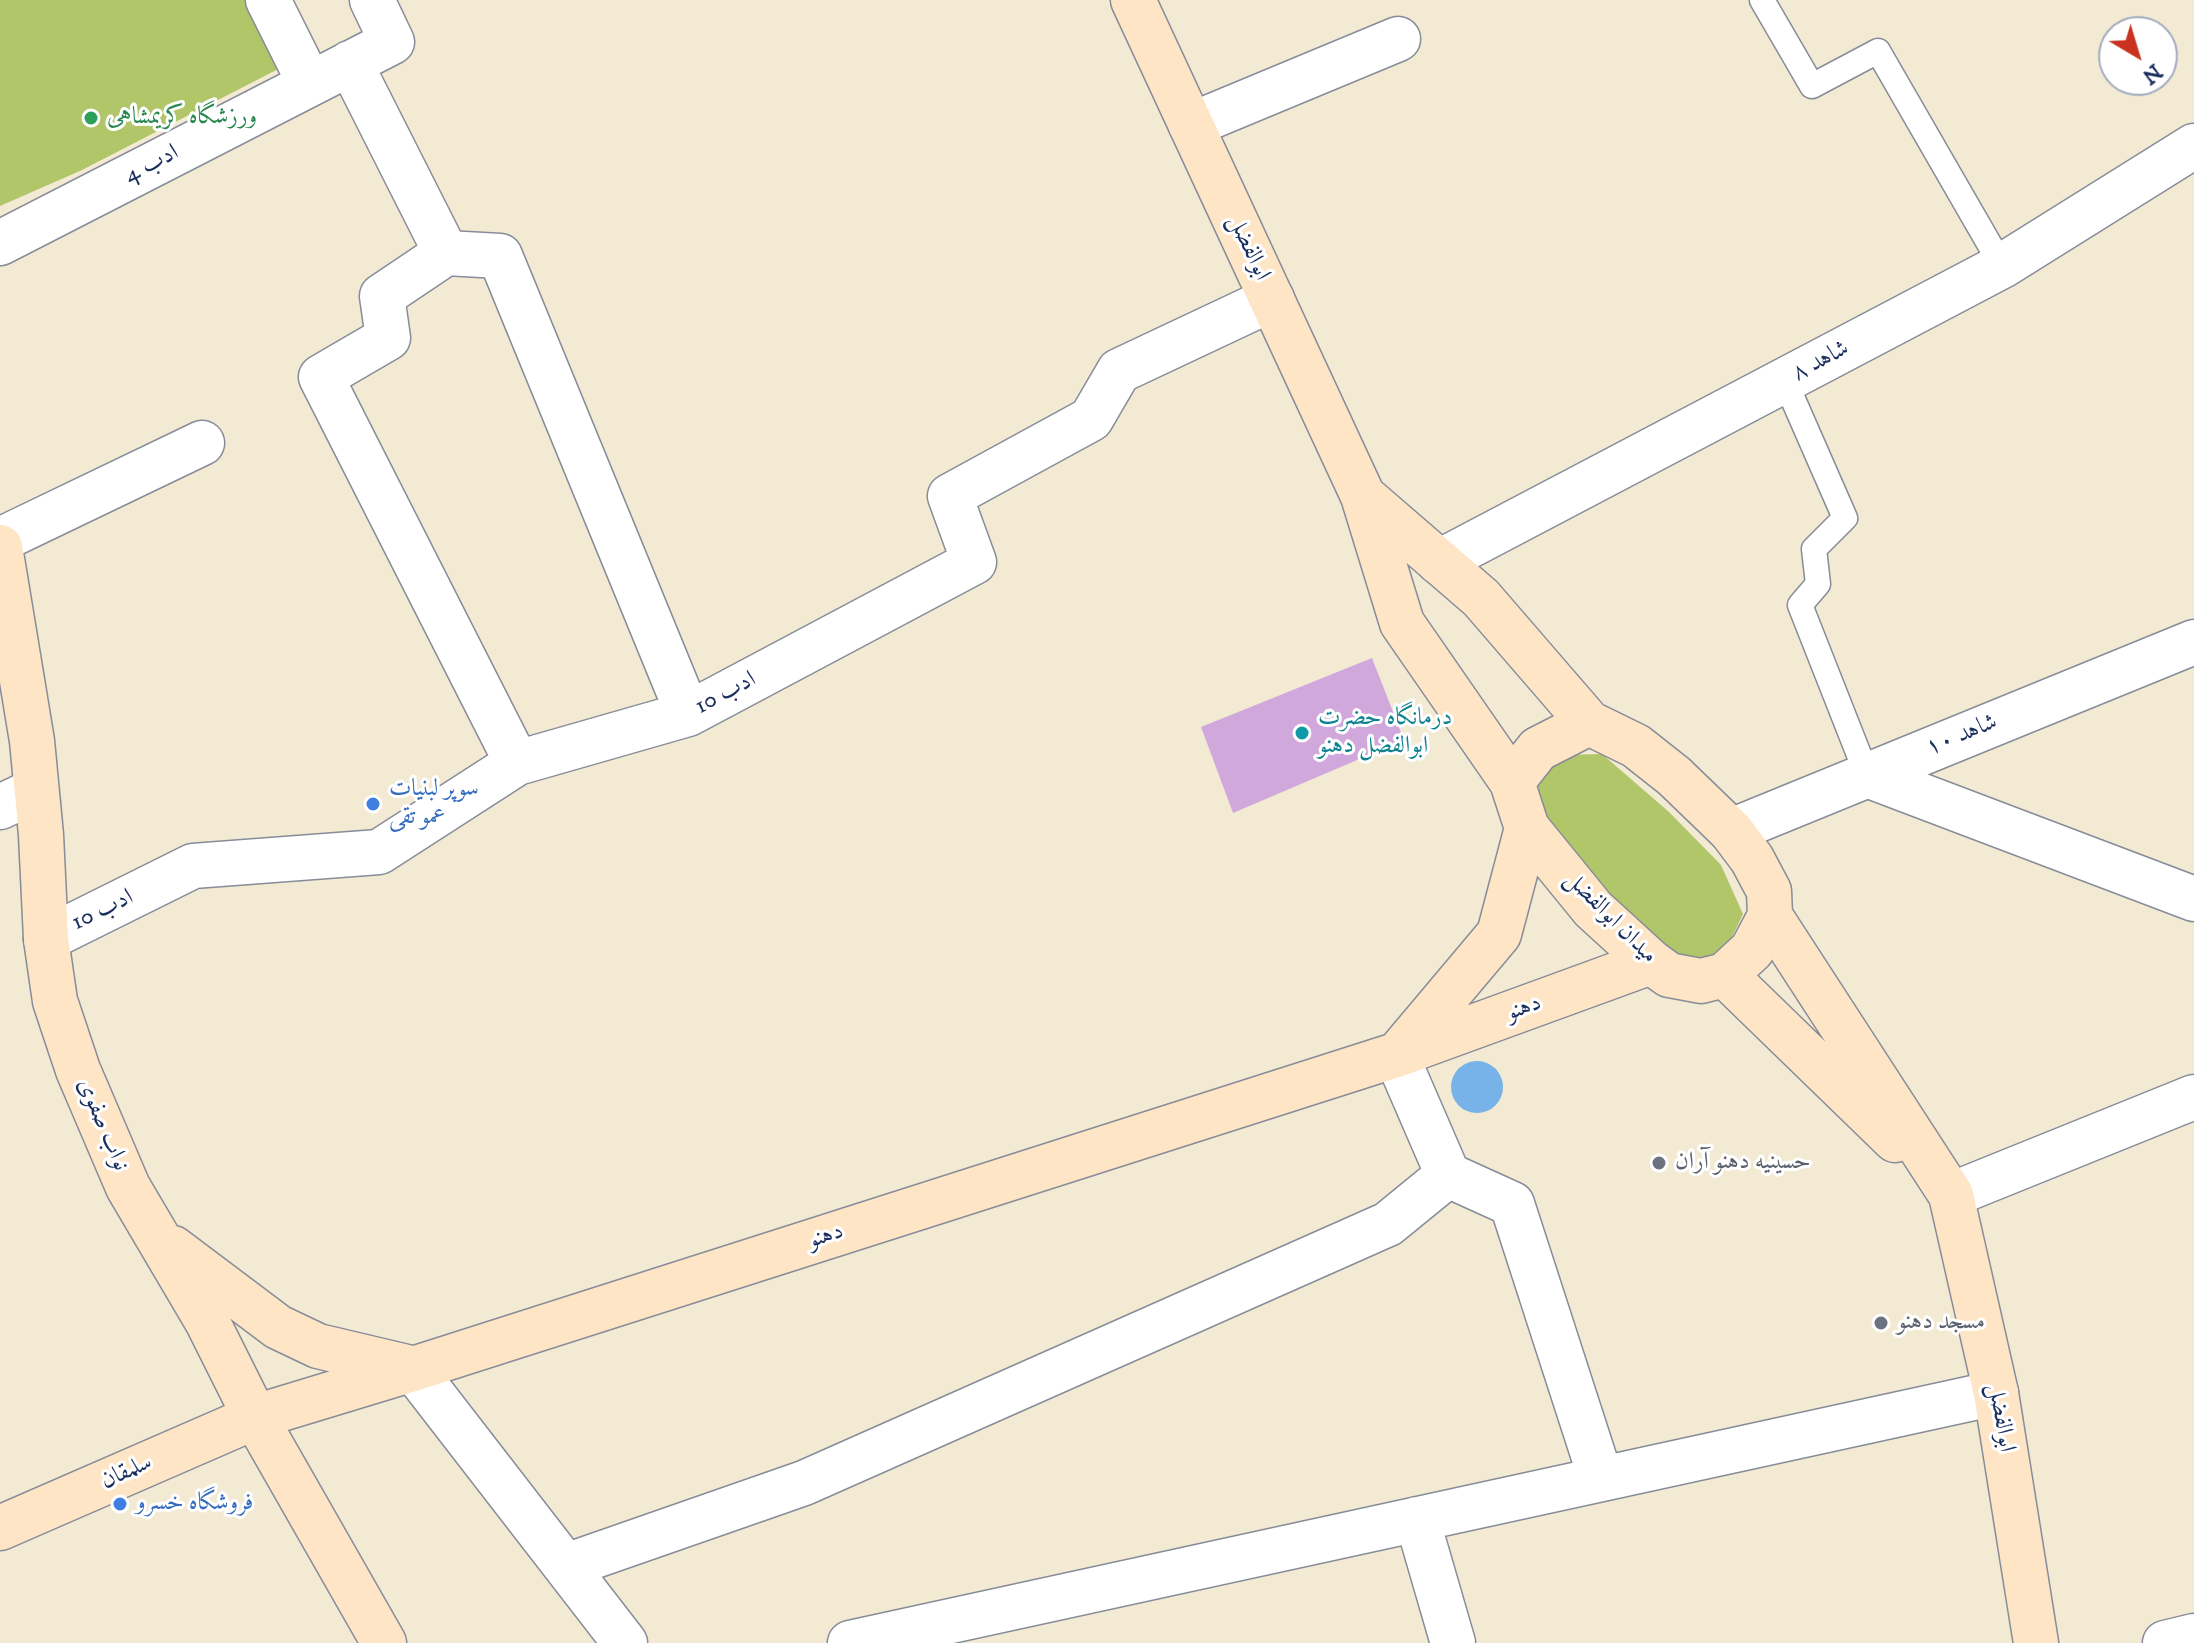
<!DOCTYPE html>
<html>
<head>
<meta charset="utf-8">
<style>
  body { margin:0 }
  #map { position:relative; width:2194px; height:1643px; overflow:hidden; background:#f3ead4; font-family:"IM FELL DW Pica",serif }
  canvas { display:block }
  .north { position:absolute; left:2098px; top:16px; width:80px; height:80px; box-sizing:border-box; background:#fff; border:2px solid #a4acbf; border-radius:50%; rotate:142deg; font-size:22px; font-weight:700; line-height:32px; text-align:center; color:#1b2f5e }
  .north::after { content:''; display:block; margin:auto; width:28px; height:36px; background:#c8321e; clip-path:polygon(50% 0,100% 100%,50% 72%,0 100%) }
</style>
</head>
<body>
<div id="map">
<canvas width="2194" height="1643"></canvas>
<div class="north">N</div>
</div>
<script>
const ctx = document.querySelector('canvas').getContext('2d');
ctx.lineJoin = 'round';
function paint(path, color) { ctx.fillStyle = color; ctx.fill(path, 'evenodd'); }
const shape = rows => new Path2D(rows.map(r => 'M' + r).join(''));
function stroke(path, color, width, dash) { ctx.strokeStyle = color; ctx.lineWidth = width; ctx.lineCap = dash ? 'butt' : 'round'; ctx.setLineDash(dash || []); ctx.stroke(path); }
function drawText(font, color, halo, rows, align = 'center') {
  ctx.font = font + ' "IM FELL DW Pica",Amiri,serif'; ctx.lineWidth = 6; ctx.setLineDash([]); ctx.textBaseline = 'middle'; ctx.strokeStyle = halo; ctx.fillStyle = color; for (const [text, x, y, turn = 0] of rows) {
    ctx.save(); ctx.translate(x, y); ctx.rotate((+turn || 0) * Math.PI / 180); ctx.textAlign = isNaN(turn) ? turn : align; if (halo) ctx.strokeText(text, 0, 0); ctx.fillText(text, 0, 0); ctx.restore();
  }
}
const green = shape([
  [0,0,251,0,284,66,82,170,0,206],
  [1602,754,1669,812,1721,865,1743,914,1731,939,1697,968,1676,963,1567,860,1532,789,1560,755]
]);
const water = shape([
  '1451 1087a26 26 0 1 1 52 0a26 26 0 1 1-52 0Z'
]);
const building = shape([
  [1372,658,1404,740,1233,813,1201,727]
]);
const lane = shape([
  [1762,0,1812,86,1878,51,2002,266],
  [1785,381,1845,518,1814,549,1818,584,1800,605,1867,775]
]);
const street = shape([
  [268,0,310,84],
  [350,63,446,253,500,256,688,714],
  [1191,125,1398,39],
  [0,243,392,42,372,0],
  [446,253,382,296,388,338,321,377,517,763],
  [0,540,202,443],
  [1439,562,2002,266,2194,146],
  [1867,775,2194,899],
  [0,807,36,790],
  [1731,831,2194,642],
  [46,939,193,866,379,852,517,763,688,714,974,562,950,496,1091,419,1119,371,1272,299],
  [1396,1055,1448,1175,1512,1204,1601,1479],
  [1951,1195,2194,1097],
  [413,1369,625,1643],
  [1417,1519,1453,1643],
  [566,1566,804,1483,1388,1224,1448,1175],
  [850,1643,1996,1393],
  [2165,1643,2194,1636]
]);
const secondary = shape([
  [1133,0,1363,496,1402,623,1512,782],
  [1363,496,1481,598,1589,723],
  [0,547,32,741,41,835,46,939,55,1001,78,1070,128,1187,207,1321,255,1417,384,1643],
  [1589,723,1636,746,1674,776,1731,831,1752,859,1769,891,1770,916,1752,950,1725,975,1701,981,1669,975,1651,962,1593,909,1527,828,1512,782,1538,749,1589,723],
  [1770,916,1951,1195,1996,1393,2036,1643],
  [1725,975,1895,1140],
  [1398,1054,1499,934,1527,828],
  [173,1248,278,1327,318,1346,411,1368],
  [0,1528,255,1417,413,1369,1396,1055,1651,962]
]);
const markers = [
  [91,118,8,"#2e9e5b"],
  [1302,733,8,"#0f9aa8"],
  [373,804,8,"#3f7fe0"],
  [1659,1163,8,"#6b7280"],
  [1881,1323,8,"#6b7280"],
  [120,1504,8,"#3f7fe0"]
];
const leisureNames = [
  ["ورزشگاه کریمشاهی",107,118]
];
const streetNames = [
  ["ادب 4",152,165,-27],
  ["ابوالفضل",1248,248,65],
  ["شاهد ۸",1821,362,-28],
  ["ادب 10",726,694,-28],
  ["شاهد ۱۰",1962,736,-22],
  ["ادب 10",103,911,-26],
  ["میدان ابوالفضل",1610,918,45],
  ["دهنو",1524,1009,-20],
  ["نواب صفوی",102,1125,67],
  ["دهنو",826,1237,-18],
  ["ابوالفضل",2000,1418,80],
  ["سلمقان",127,1473,-24]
];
const cultureNames = [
  ["درمانگاه حضرت",1318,719],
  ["ابوالفضل دهنو",1318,747]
];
const shopNames = [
  ["سوپر لبنیات",389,790],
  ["عمو تقی",389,818],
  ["فروشگاه خسرو",136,1504]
];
const worshipNames = [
  ["حسینیه دهنو آران",1675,1163],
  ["مسجد دهنو",1897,1323]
];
paint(green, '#b1c569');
paint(water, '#77b3e9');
paint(building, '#d0a8dc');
stroke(lane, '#878c99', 27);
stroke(street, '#878c99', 47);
stroke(secondary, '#878c99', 47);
stroke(lane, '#fff', 24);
stroke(street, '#fff', 44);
stroke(secondary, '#fde5c5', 44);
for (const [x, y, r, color] of markers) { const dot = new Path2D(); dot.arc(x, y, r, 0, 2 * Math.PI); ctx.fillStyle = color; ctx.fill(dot); stroke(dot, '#fff', 3); }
drawText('24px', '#27864d', '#fff', leisureNames, 'left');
drawText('24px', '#1b2f5e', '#fff', streetNames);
drawText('24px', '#0d838f', '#fff', cultureNames, 'left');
drawText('24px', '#366cbe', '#fff', shopNames, 'left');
drawText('24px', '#5b616d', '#fff', worshipNames, 'left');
</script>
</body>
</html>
